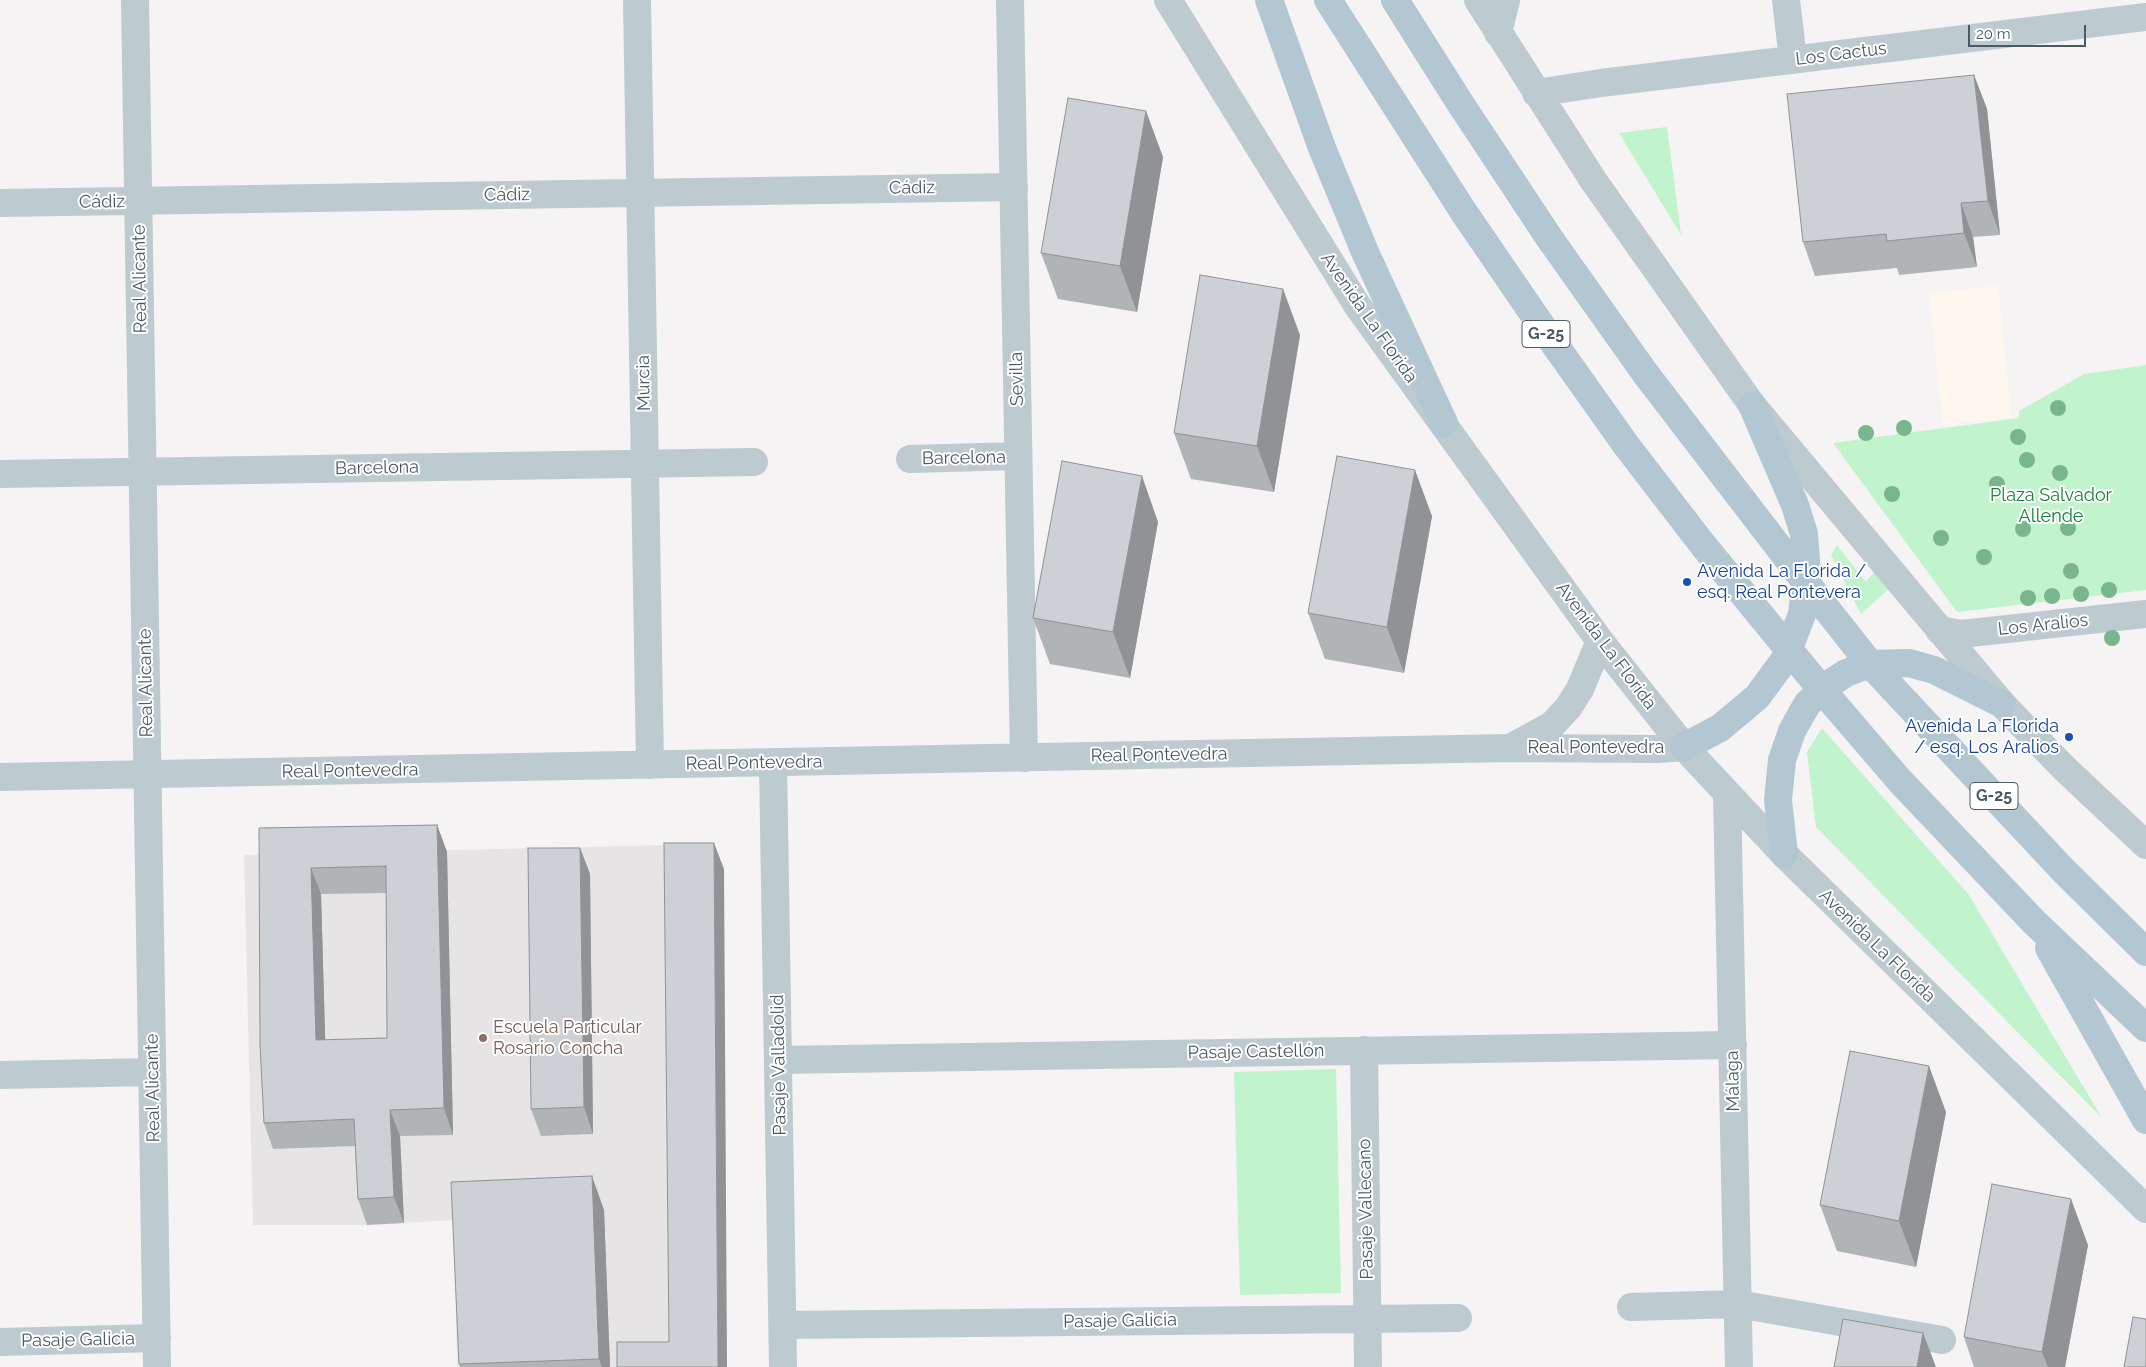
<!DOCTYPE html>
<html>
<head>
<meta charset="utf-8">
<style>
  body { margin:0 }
  #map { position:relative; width:2146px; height:1367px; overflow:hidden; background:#f5f3f3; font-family:Raleway,sans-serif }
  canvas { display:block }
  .scale { position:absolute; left:1968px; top:25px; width:118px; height:22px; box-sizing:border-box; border:2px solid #495a62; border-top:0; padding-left:6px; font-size:15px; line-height:18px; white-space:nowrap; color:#495a62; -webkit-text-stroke:4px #fff; paint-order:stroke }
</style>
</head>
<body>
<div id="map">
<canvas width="2146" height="1367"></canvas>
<div class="scale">20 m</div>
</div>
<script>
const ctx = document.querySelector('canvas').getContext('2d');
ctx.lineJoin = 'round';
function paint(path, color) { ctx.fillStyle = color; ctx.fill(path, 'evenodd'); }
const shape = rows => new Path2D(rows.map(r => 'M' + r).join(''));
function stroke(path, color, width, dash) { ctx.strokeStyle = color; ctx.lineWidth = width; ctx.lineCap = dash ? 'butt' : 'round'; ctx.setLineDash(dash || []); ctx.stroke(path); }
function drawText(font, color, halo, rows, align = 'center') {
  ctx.font = font + ' Raleway,sans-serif'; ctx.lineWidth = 4; ctx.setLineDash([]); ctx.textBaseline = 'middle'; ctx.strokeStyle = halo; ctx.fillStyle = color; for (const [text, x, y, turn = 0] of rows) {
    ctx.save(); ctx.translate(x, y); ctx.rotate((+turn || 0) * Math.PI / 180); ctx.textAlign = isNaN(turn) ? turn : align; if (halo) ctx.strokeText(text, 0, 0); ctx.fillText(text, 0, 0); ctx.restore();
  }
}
const commercial = shape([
  [1998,286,2011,417,1943,425,1929,293]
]);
const education = shape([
  [711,844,726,1367,457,1367,454,1220,367,1225,253,1225,244,855]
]);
const green = shape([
  [1667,127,1681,235,1619,133],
  [2146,365,2146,590,1957,612,1833,443,2019,418,2019,411,2084,374],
  [1837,545,1866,582,1876,569,1891,587,1861,614,1831,555],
  [1822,728,1969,895,2102,1118,1816,827,1807,752],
  [1336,1069,1341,1293,1240,1295,1234,1072]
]);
const minor = shape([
  [135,0,157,1367],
  [637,0,650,765],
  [1010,0,1024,758],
  [1168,0,1357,305,1600,641,1684,747,1784,854,2146,1209],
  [1478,0,1593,180,1752,405,2002,704,2064,768,2146,845],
  [1786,0,1793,59],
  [1498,33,1506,0],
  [1536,93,1601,83,2146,17],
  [0,203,1014,187],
  [910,459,1018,456],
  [0,474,754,462],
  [1939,630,1961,634,2146,614],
  [1512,747,1552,725,1568,708,1580,689,1600,641],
  [773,763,783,1367],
  [0,777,1509,748,1658,749,1684,747],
  [1727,794,1739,1367],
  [1364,1050,1368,1367],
  [778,1060,1733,1045],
  [0,1075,152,1072],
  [1631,1307,1738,1304,1942,1340],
  [783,1325,1458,1318],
  [0,1342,157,1338]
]);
const major = shape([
  [1269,0,1322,148,1365,252,1444,423],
  [1328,0,1463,211,1543,328,1626,445,1703,545,1822,690,1900,781,2034,922,2146,1028],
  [1395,0,1460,103,1550,239,1645,373,1807,584,1870,664,2063,870,2146,952],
  [1684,747,1720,728,1757,697,1785,659,1802,614,1807,572,1804,534,1795,505,1752,405],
  [1784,854,1778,800,1782,760,1792,731,1802,713,1808,703,1831,683,1846,673,1870,664,1909,663,1934,670,2002,704],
  [2049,948,2146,1120]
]);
const trees = [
  [2058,408],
  [1904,428],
  [1866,433],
  [2018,437],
  [2027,460],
  [2060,473],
  [1997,484],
  [1892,494],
  [2068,528],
  [2023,529],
  [1941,538],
  [1984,557],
  [2071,571],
  [2109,590],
  [2081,594],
  [2052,596],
  [2028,598],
  [2112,638]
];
const wall = shape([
  [1974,75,1987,109,2000,235,1973,237,1977,267,1899,275,1897,268,1815,276,1803,242],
  [1163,157,1137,312,1058,299,1041,253],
  [1300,335,1274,492,1191,479,1174,433],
  [1432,516,1404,673,1325,659,1308,613],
  [1158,522,1130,678,1050,664,1033,618],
  [437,825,447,852,453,1135,400,1136,404,1223,367,1225,358,1199,355,1146,273,1149,264,1123,259,828],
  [386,893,387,1038,325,1040,321,894],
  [580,848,590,874,593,1134,541,1136,531,1109],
  [1946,1112,1916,1267,1837,1251,1820,1205],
  [604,1210,610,1367,460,1367,459,1364],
  [2088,1245,2065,1367,1974,1367,1964,1337]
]);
const shadedWall = shape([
  [1974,75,1987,109,2000,235,1988,201],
  [1146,111,1163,157,1137,312,1120,266],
  [1961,203,1973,237,1977,267,1964,233],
  [1283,289,1300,335,1274,492,1257,446],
  [1415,470,1432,516,1404,673,1387,627],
  [1142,476,1158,522,1130,678,1113,632],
  [437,825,447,852,453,1135,444,1108],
  [714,843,724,869,727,1367,718,1367],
  [580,848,590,874,593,1134,584,1107],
  [311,868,321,894,326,1067,316,1040],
  [1929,1066,1946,1112,1916,1267,1899,1221],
  [390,1110,400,1136,404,1223,394,1197],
  [592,1176,604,1210,610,1367,602,1367,599,1359],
  [2071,1199,2088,1245,2065,1367,2048,1367,2042,1352],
  [1923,1333,1936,1367,1917,1367]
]);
const building = shape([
  [1974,75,1988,201,1961,203,1964,233,1887,241,1886,234,1803,242,1787,94,1974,75],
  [1068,98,1146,111,1120,266,1041,253,1068,98],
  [1200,275,1283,289,1257,446,1174,433,1200,275],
  [1337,456,1415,470,1387,627,1308,613,1337,456],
  [1062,461,1142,476,1113,632,1033,618,1062,461],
  [437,825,444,1108,390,1110,394,1197,358,1199,354,1119,264,1123,260,1044,259,828,437,825],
  [386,866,387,1038,316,1040,311,868,386,866],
  [664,843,714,843,718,1367,617,1367,617,1342,669,1342,664,843],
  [528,848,580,848,584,1107,531,1109,528,848],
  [1850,1051,1929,1066,1899,1221,1820,1205,1850,1051],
  [592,1176,599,1359,459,1364,451,1182,592,1176],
  [1992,1184,2071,1199,2042,1352,1964,1337,1992,1184],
  [2133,1317,2146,1319,2146,1367,2124,1367,2133,1317],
  [1843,1319,1923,1333,1917,1367,1834,1367,1843,1319]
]);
const markers = [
  [1687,582,5,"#1a4fb4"],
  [2069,737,5,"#1a4fb4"],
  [483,1038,5,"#8d6e63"]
];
const shields = [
  [1546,334,48],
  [1994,796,48]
];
const shieldNames = [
  ["G-25",1546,334],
  ["G-25",1994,796]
];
const streetNames = [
  ["Los Cactus",1841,54,-7],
  ["Cádiz",912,188,-1],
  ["Cádiz",507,195,-1],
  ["Cádiz",102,202,-1],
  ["Real Alicante",140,279,-91],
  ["Avenida La Florida",1369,318,55],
  ["Sevilla",1017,379,-91],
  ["Murcia",644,383,-91],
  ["Barcelona",964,458,-1],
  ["Barcelona",377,468,-1],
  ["Los Aralios",2043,625,-6],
  ["Avenida La Florida",1606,646,53],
  ["Real Alicante",146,683,-91],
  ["Real Pontevedra",1596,748],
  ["Real Pontevedra",1159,755,-1],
  ["Real Pontevedra",754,763,-1],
  ["Real Pontevedra",350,771,-1],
  ["Avenida La Florida",1877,946,44],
  ["Pasaje Castellón",1256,1052,-1],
  ["Pasaje Valladolid",779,1065,-91],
  ["Málaga",1733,1081,-91],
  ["Real Alicante",153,1088,-91],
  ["Pasaje Vallecano",1366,1209,-91],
  ["Pasaje Galicia",1120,1321,-1],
  ["Pasaje Galicia",78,1340,-1]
];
const parkNames = [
  ["Plaza Salvador",2051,496],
  ["Allende",2051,517]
];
const transitNames = [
  ["Avenida La Florida /",1697,572],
  ["esq. Real Pontevera",1697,593],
  ["Avenida La Florida",2059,727,"right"],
  ["/ esq. Los Aralios",2059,748,"right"]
];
const educationNames = [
  ["Escuela Particular",493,1028],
  ["Rosario Concha",493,1049]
];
paint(commercial, '#fdf7ee');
paint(education, '#e6e4e5');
paint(green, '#c1f3cc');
stroke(minor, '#bdcacf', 28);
stroke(major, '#b2c7d2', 28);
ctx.fillStyle = '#79b68d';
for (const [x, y] of trees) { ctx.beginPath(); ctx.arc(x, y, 8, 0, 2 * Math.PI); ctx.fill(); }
paint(wall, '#b0b4b7');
paint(shadedWall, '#909295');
paint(building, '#cdd1d5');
stroke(building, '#909295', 1);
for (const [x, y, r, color] of markers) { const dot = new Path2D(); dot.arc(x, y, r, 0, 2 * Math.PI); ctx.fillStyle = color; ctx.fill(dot); stroke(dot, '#fff', 2); }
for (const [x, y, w] of shields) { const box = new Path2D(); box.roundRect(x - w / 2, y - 13.5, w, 27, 4); ctx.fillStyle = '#fff'; ctx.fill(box); stroke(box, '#495a62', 1); }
drawText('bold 16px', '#495a62', null, shieldNames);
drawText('18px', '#495a62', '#fff', streetNames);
drawText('18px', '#138439', '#fff', parkNames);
drawText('18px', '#164399', '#fff', transitNames, 'left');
drawText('18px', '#785e54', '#fff', educationNames, 'left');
</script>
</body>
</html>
